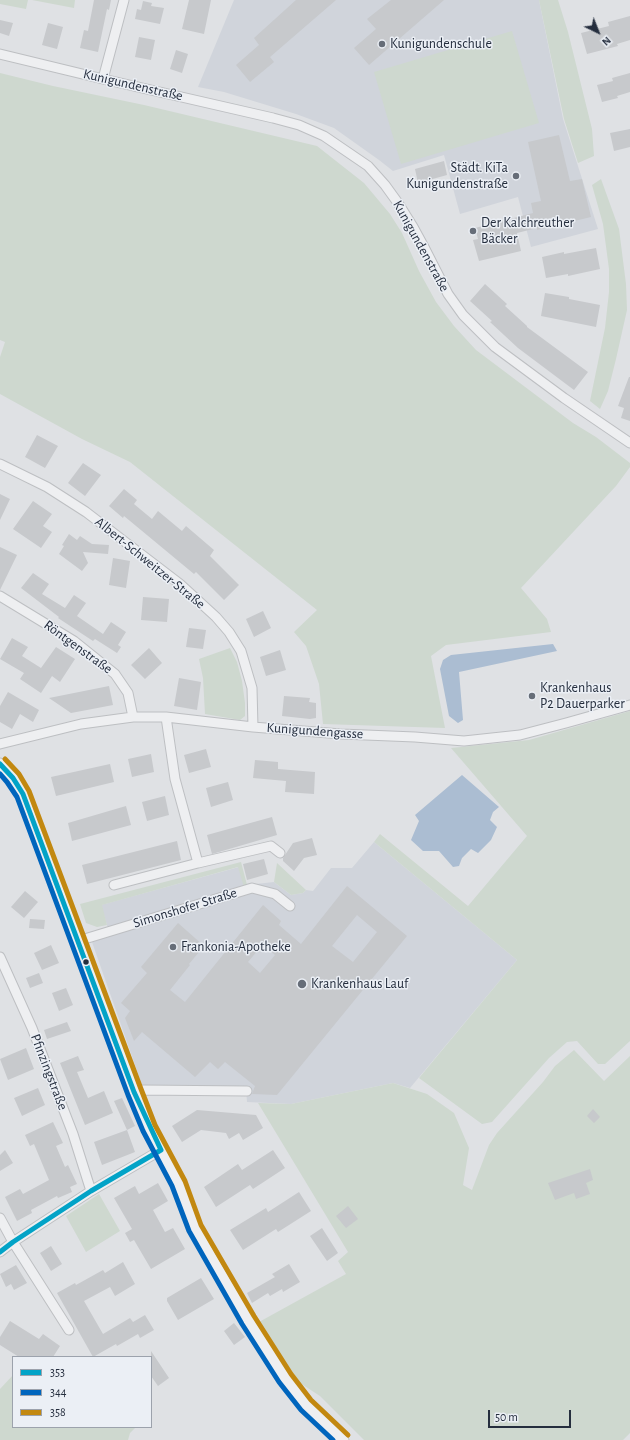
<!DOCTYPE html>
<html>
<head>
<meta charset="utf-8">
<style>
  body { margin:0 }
  #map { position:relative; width:630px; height:1440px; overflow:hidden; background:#dfe1e4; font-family:"Alegreya Sans",sans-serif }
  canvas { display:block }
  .legend { position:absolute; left:12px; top:1356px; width:140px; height:72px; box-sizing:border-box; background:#ebeff5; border:1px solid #9ca2ac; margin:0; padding:5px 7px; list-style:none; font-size:12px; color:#252e3e }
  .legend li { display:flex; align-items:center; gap:8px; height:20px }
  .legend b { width:20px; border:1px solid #9ca2ac }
  .north { position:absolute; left:578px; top:12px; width:40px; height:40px; -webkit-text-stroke:3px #ebeff5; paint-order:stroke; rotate:137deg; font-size:11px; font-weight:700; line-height:16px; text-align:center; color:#252e3e }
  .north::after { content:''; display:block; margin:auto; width:14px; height:18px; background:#252e3e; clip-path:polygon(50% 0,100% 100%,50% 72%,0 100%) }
  .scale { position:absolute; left:488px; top:1410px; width:83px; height:18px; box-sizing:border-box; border:2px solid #252e3e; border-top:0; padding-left:5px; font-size:12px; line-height:14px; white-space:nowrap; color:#252e3e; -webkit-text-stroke:3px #ebeff5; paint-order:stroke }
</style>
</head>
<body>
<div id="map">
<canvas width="630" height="1440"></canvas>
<ul class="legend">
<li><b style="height:5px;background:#02a3c7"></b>353</li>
<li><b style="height:5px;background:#0065bd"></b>344</li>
<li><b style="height:5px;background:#c28810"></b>358</li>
</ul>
<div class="north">N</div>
<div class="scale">50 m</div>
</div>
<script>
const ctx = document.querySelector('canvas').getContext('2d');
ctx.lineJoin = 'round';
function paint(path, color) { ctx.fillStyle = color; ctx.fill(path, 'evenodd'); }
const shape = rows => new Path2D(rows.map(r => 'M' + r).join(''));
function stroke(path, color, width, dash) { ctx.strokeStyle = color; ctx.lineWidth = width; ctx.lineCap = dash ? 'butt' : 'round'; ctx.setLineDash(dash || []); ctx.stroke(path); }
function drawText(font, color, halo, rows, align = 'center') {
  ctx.font = font + ' "Alegreya Sans",sans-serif'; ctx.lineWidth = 3; ctx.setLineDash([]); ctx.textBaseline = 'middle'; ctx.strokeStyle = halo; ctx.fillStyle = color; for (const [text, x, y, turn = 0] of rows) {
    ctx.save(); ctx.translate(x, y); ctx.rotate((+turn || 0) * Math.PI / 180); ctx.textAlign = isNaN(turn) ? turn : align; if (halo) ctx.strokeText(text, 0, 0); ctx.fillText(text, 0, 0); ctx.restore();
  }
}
const built = shape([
  [234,0,539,0,563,119,598,229,531,247,518,197,460,214,444,155,393,171,379,160,334,128,296,114,224,92,198,87],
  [374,842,517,960,410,1088,393,1083,291,1104,247,1102,246,1087,142,1085,92,942,110,935,101,905,239,867,247,885,274,882,291,895,303,893,306,890,313,891,331,868,352,868]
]);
const green = shape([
  [0,0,28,0,26,9,0,4],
  [32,0,75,0,74,8],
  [539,0,558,0,568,32,592,129,594,156,578,163,564,119],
  [512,31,539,123,401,164,374,72],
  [0,73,53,86,144,105,317,146,364,183,390,214,402,233,419,271,436,302,454,326,476,350,573,423,596,437,630,463,630,467,616,486,521,588,547,619,551,632,446,645,431,656,445,728,323,724,319,684,306,646,294,632,317,610,130,462,82,439,0,394,0,357,5,342,0,340],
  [601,179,619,229,626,284,627,310,616,359,608,391,600,409,590,401,605,328,609,292,609,269,603,224,592,185],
  [230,648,237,662,242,681,245,703,245,716,240,720,205,714,203,678,199,659],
  [630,711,630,1041,605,1064,598,1064,577,1041,567,1042,549,1058,492,1122,482,1124,419,1078,517,960,374,842,380,834,468,906,527,836,451,748,529,740],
  [241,862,247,885,244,887,238,867,102,905,107,925,97,927,86,923,80,904],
  [277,863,306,890,303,893,291,895,274,882],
  [574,1050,604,1081,630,1056,630,1433,623,1440,364,1440,320,1396,300,1383,259,1322,346,1274,338,1261,348,1252,258,1103,291,1104,393,1083,427,1094,454,1113,469,1148,463,1185,472,1190,489,1145,497,1133,543,1082,555,1066],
  [99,1194,120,1231,86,1252,66,1216],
  [13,1375,13,1427,136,1427,130,1433,128,1440,0,1440,0,1389]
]);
const water = shape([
  [553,644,557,651,459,672,463,720,458,723,449,716,440,669,443,660,451,655],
  [462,775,499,807,493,812,490,820,497,827,491,840,478,853,471,849,462,858,459,866,453,867,439,851,423,851,411,840,419,821,415,815]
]);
const building = shape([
  [94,0,111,0,109,10,107,9,98,52,80,48,84,30,88,31],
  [189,0,211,0,204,34,182,29],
  [296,0,336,0,270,57,274,62,250,82,236,65,259,45,254,38],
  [391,0,444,0,369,65,354,48,376,29,367,19],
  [143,1,152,3,151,6,164,8,160,24,135,19,137,9,141,10],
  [630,16,630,40,617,44,618,46,587,54,581,33,609,26,608,22],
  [0,20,13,23,9,36,0,33],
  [48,23,63,27,57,49,42,45],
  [139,37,155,40,151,60,135,57],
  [176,50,188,54,182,73,170,69],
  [630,73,630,92,617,96,618,98,602,102,597,85,613,81,612,78],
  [630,129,630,147,614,151,610,133],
  [559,135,570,181,582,179,591,217,537,230,537,228,517,233,521,251,479,261,473,240,478,239,475,228,533,213,531,203,541,201,528,142],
  [444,161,447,175,418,183,415,169],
  [596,248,600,269,568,276,568,274,546,278,542,257,564,252,564,254],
  [485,284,507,304,505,306,527,326,527,327,588,372,574,390,518,348,490,322,492,321,470,301],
  [545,293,569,297,569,299,600,305,596,327,541,316],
  [629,377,630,377,630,421,621,418,624,408,618,406],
  [37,435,58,446,45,468,25,457],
  [83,463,101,475,85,496,68,483],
  [124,489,137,500,134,504,152,519,158,511,182,531,186,526,214,550,210,556,239,585,224,600,196,572,194,574,124,516,123,518,109,506],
  [0,494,10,499,0,520],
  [33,501,52,514,43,526,52,532,41,548,13,529],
  [69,534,77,540,80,536,92,544,109,545,108,554,83,552,88,563,82,571,59,554,64,546,62,545],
  [0,547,17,555,0,590],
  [113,558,130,561,126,588,109,585],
  [33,573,49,584,42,594,65,608,74,595,86,603,77,616,103,634,111,622,126,632,118,645,121,647,117,653,95,639,93,641,58,618,59,617,21,588],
  [143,597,169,599,167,622,141,620],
  [263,611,271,628,254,637,246,619],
  [189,628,206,630,203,649,186,647],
  [12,638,28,647,22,656,41,668,56,647,75,659,60,682,52,676,41,693,20,679,24,673,0,659],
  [149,648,162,663,145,679,131,665],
  [280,650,286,670,266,676,260,657],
  [179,678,201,682,197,710,174,706],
  [109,686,113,705,87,710,71,713,49,698],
  [8,692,39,710,33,722,20,714,12,729,0,722,0,706],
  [284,696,310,698,309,702,316,703,316,718,310,719,282,716],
  [206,749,211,767,189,773,184,755],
  [151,754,154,772,132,777,128,759],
  [255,760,278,762,278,769,315,772,314,794,285,792,286,781,253,778],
  [110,764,114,782,56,796,51,777],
  [228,782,233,800,211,807,206,788],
  [165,796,169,815,147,821,142,802],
  [126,806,131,825,72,841,68,823],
  [272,817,277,835,212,854,207,835],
  [312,838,317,855,304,858,294,871,283,861,283,858,293,843],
  [177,841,181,860,87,884,82,865],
  [264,859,268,874,247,880,243,864],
  [347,886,407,936,277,1095,252,1094,255,1086,225,1062,218,1069,210,1062,195,1077,142,1032,134,1041,125,1018,130,1011,121,1003,147,973,141,967,178,923,204,946,189,964,190,965,170,990,185,1002,263,905,281,921,279,925,301,944],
  [357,915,377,932,353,962,332,946],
  [263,944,275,955,260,973,248,962],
  [25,891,38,902,24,918,11,907],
  [30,919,45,920,44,929,29,928],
  [51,945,59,963,42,970,34,953],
  [39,973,43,983,30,988,26,978],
  [66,988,73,1005,59,1011,52,993],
  [67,1022,71,1031,47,1039,44,1030],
  [26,1048,34,1069,8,1080,0,1059],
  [78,1056,84,1070,77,1072,88,1098,104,1091,113,1113,85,1125,60,1063],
  [38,1088,45,1105,22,1116,14,1098],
  [122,1098,135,1126,127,1130,114,1101],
  [593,1109,600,1117,594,1123,587,1116],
  [197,1110,256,1115,263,1128,243,1140,239,1133,229,1139,226,1133,201,1130,182,1142,172,1126],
  [53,1122,63,1143,56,1146,65,1167,68,1165,77,1184,70,1187,72,1192,58,1198,57,1196,31,1210,32,1213,17,1221,5,1197,20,1189,23,1194,49,1180,34,1144,30,1146,25,1135],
  [127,1130,135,1152,102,1165,94,1142],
  [5,1150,13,1163,0,1171,0,1155],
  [273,1150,285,1168,253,1189,250,1185,216,1207,204,1187,238,1164,242,1170],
  [590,1169,593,1180,586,1183,590,1194,576,1199,574,1193,555,1200,548,1183],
  [158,1183,168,1201,153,1210,165,1232,173,1228,185,1249,151,1269,134,1240,130,1242,125,1233,132,1229,114,1198,135,1186,139,1194],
  [299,1192,311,1211,278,1232,276,1229,243,1250,230,1230,266,1208,268,1212],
  [348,1206,358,1219,346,1228,336,1216],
  [322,1228,338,1253,327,1261,310,1236],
  [51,1246,62,1264,51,1271,40,1253],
  [123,1262,135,1284,115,1296,110,1287,84,1301,103,1334,130,1318,133,1322,145,1315,154,1330,140,1338,138,1334,117,1346,116,1344,93,1357,57,1293,75,1283,76,1285,103,1270,105,1273],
  [289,1264,300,1282,283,1292,282,1289,270,1296,268,1293,252,1303,247,1293,275,1277,272,1274],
  [16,1265,27,1283,14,1290,11,1284,6,1287,0,1274],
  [201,1278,214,1299,178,1320,167,1301,167,1298],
  [10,1321,39,1339,43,1334,60,1346,53,1357,19,1357,0,1345,0,1337],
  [234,1323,245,1337,234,1345,224,1331],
  [151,1351,169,1378,158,1386,151,1376]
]);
const minor = shape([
  [0,54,103,79,273,118,299,125,324,136,368,166,385,185,398,203,413,227,425,249,448,294,463,315,495,347,564,398,630,443],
  [103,79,124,0],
  [0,464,47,487,86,512,180,584,216,617,229,632,241,651,252,688,253,727],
  [0,596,74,641,115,674,128,693,133,717],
  [0,744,81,724,133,717,166,717,253,727,341,734,415,737,464,741,520,735,566,723,630,705],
  [198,863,271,846,280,853],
  [114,885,198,863,175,779,166,717],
  [78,941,252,888,275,894,290,906],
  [0,957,32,1028,73,1134,91,1191],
  [134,1092,142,1090,247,1091],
  [0,1218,13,1242,69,1330],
  [0,1252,13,1242,91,1191,161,1150]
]);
const tertiary = shape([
  [0,764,13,778,23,794,31,814,134,1092,149,1128,178,1183,195,1228,209,1254,248,1320,285,1378,306,1405,343,1440]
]);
const bus1 = shape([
  [0,764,13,778,23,794,134,1092,161,1150],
  [0,1252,13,1242,91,1191,161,1150]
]);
const bus2 = shape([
  [0,774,7,782,17,797,128,1095,143,1131,172,1186,189,1231,242,1324,279,1382,301,1410,333,1440]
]);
const bus3 = shape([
  [5,759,19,774,29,791,141,1089,155,1125,185,1181,201,1225,254,1316,291,1374,311,1400,348,1435]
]);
const markers = [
  [382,44,4,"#666d78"],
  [516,176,4,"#666d78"],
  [473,231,4,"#666d78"],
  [532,696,4,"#666d78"],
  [173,947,4,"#666d78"],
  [86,962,3.5,"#252e3e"],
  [302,984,5,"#666d78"]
];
const poiNames = [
  ["Kunigundenschule",390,44],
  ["Städt. KiTa",508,168,"right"],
  ["Kunigundenstraße",508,184,"right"],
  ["Der Kalchreuther",481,223],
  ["Bäcker",481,239],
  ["Krankenhaus",540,688],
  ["P2 Dauerparker",540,704],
  ["Frankonia-Apotheke",181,947],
  ["Krankenhaus Lauf",311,984]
];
const streetNames = [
  ["Kunigundenstraße",133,85,13],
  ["Kunigundenstraße",421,246,61],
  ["Albert-Schweitzer-Straße",150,563,39],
  ["Röntgenstraße",78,647,36],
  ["Kunigundengasse",315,731,4],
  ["Simonshofer Straße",185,908,-17],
  ["Pfinzingstraße",49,1072,69]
];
paint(built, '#d0d4db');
paint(green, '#ced8cf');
paint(water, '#abbdd2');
paint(building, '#c7c9cc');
stroke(minor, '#bdbfc2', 11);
stroke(tertiary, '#bdbfc2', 13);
stroke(minor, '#eeeff1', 9);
stroke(tertiary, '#eeeff1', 11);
stroke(bus1, '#02a3c7', 5);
stroke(bus2, '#0065bd', 5);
stroke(bus3, '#c28810', 5);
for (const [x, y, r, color] of markers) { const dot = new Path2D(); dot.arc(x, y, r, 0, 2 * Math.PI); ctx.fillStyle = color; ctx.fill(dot); stroke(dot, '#ebeff5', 1.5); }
drawText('14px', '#252e3e', '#ebeff5', poiNames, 'left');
drawText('14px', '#252e3e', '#ebeff5', streetNames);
</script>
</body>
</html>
